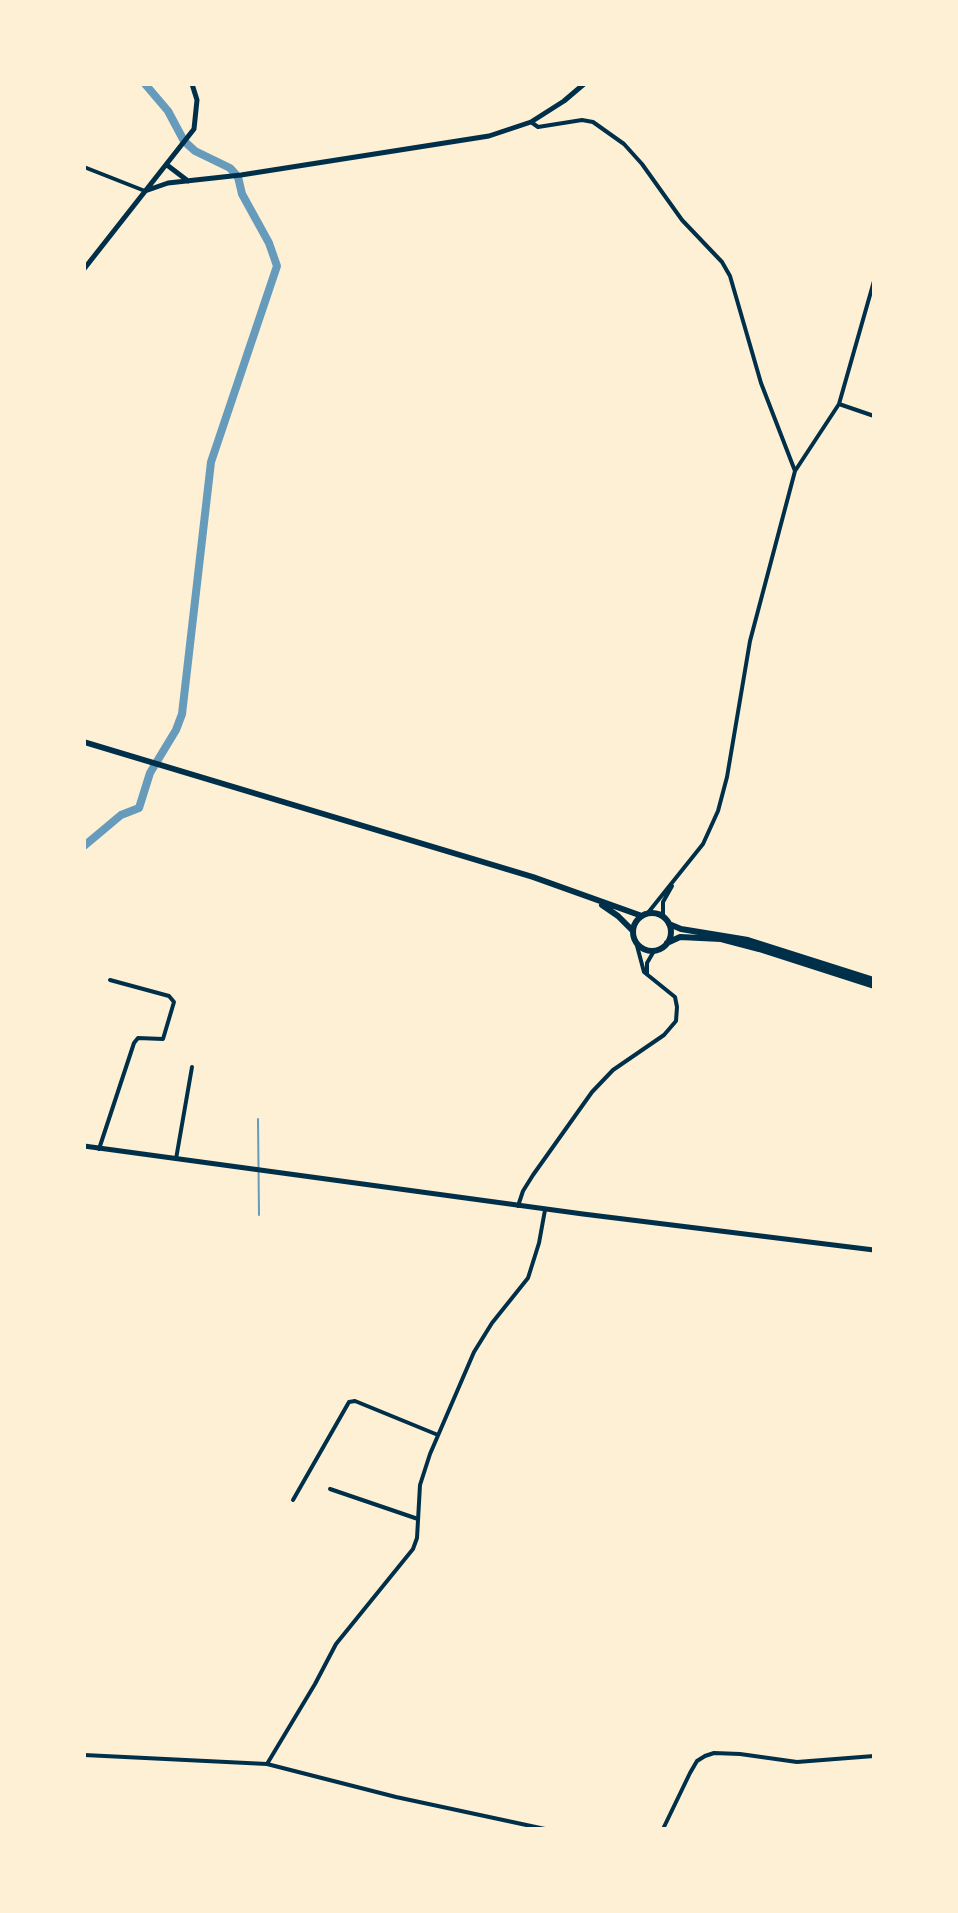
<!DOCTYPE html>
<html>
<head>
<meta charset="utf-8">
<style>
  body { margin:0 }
  #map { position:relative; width:958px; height:1913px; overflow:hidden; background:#fdf0d5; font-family:Rubik,sans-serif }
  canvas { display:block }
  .frame { position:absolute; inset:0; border:86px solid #fdf0d5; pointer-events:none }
</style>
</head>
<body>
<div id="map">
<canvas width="958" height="1913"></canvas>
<div class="frame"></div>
</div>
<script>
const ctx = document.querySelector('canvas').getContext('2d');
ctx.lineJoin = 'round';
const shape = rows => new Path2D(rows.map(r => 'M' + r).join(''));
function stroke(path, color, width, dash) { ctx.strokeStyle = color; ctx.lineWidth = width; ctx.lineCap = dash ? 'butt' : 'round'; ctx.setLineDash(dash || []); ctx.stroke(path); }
const stream = shape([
  [258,1119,259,1215]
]);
const canal = shape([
  [84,846,121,815,139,808,150,773,176,730,182,714,211,462,277,266,269,243,242,194,238,177,230,168,195,151,184,141,168,111,145,84]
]);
const minor = shape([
  [531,122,538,127,582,120,593,122,624,144,642,164,682,220,722,262,730,276,761,383,795,471,750,641,727,777,718,811,703,844,647,914],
  [84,167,145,191],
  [839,404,874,281],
  [795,471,839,404,874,416],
  [663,917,663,902,672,886],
  [647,974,647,963,654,951],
  [99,1149,134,1043,138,1038,163,1039,174,1002,169,996,110,980],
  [176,1159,192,1067],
  [518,1206,523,1191,533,1175,592,1092,613,1070,664,1035,676,1021,677,1007,675,997,644,972,636,942],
  [330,1489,418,1519],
  [293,1500,349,1402,355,1401,438,1435],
  [84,1755,267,1764,396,1797,545,1829],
  [267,1764,315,1684,336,1644,413,1549,417,1538,420,1485,430,1454,474,1352,492,1323,528,1278,539,1243,545,1210],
  [663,1829,690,1773,697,1761,705,1756,714,1753,740,1754,797,1762,874,1756]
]);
const tertiary = shape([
  [167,165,188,181],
  [145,191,168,183,241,175,489,136,531,122,564,101,584,84],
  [84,269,194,129,197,100,192,84],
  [84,1146,583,1214,874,1250]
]);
const secondary = shape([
  [84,742,533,877,642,916],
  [602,905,618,916,633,931],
  '633 932a19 19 0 1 1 38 0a19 19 0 1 1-38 0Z',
  [669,924,681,929,748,940,874,980],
  [667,943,680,937,721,939,759,949,874,986]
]);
stroke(stream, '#669bbc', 2);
stroke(canal, '#669bbc', 8);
stroke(minor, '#003049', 4);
stroke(tertiary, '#003049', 5);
stroke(secondary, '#003049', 6);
</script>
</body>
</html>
